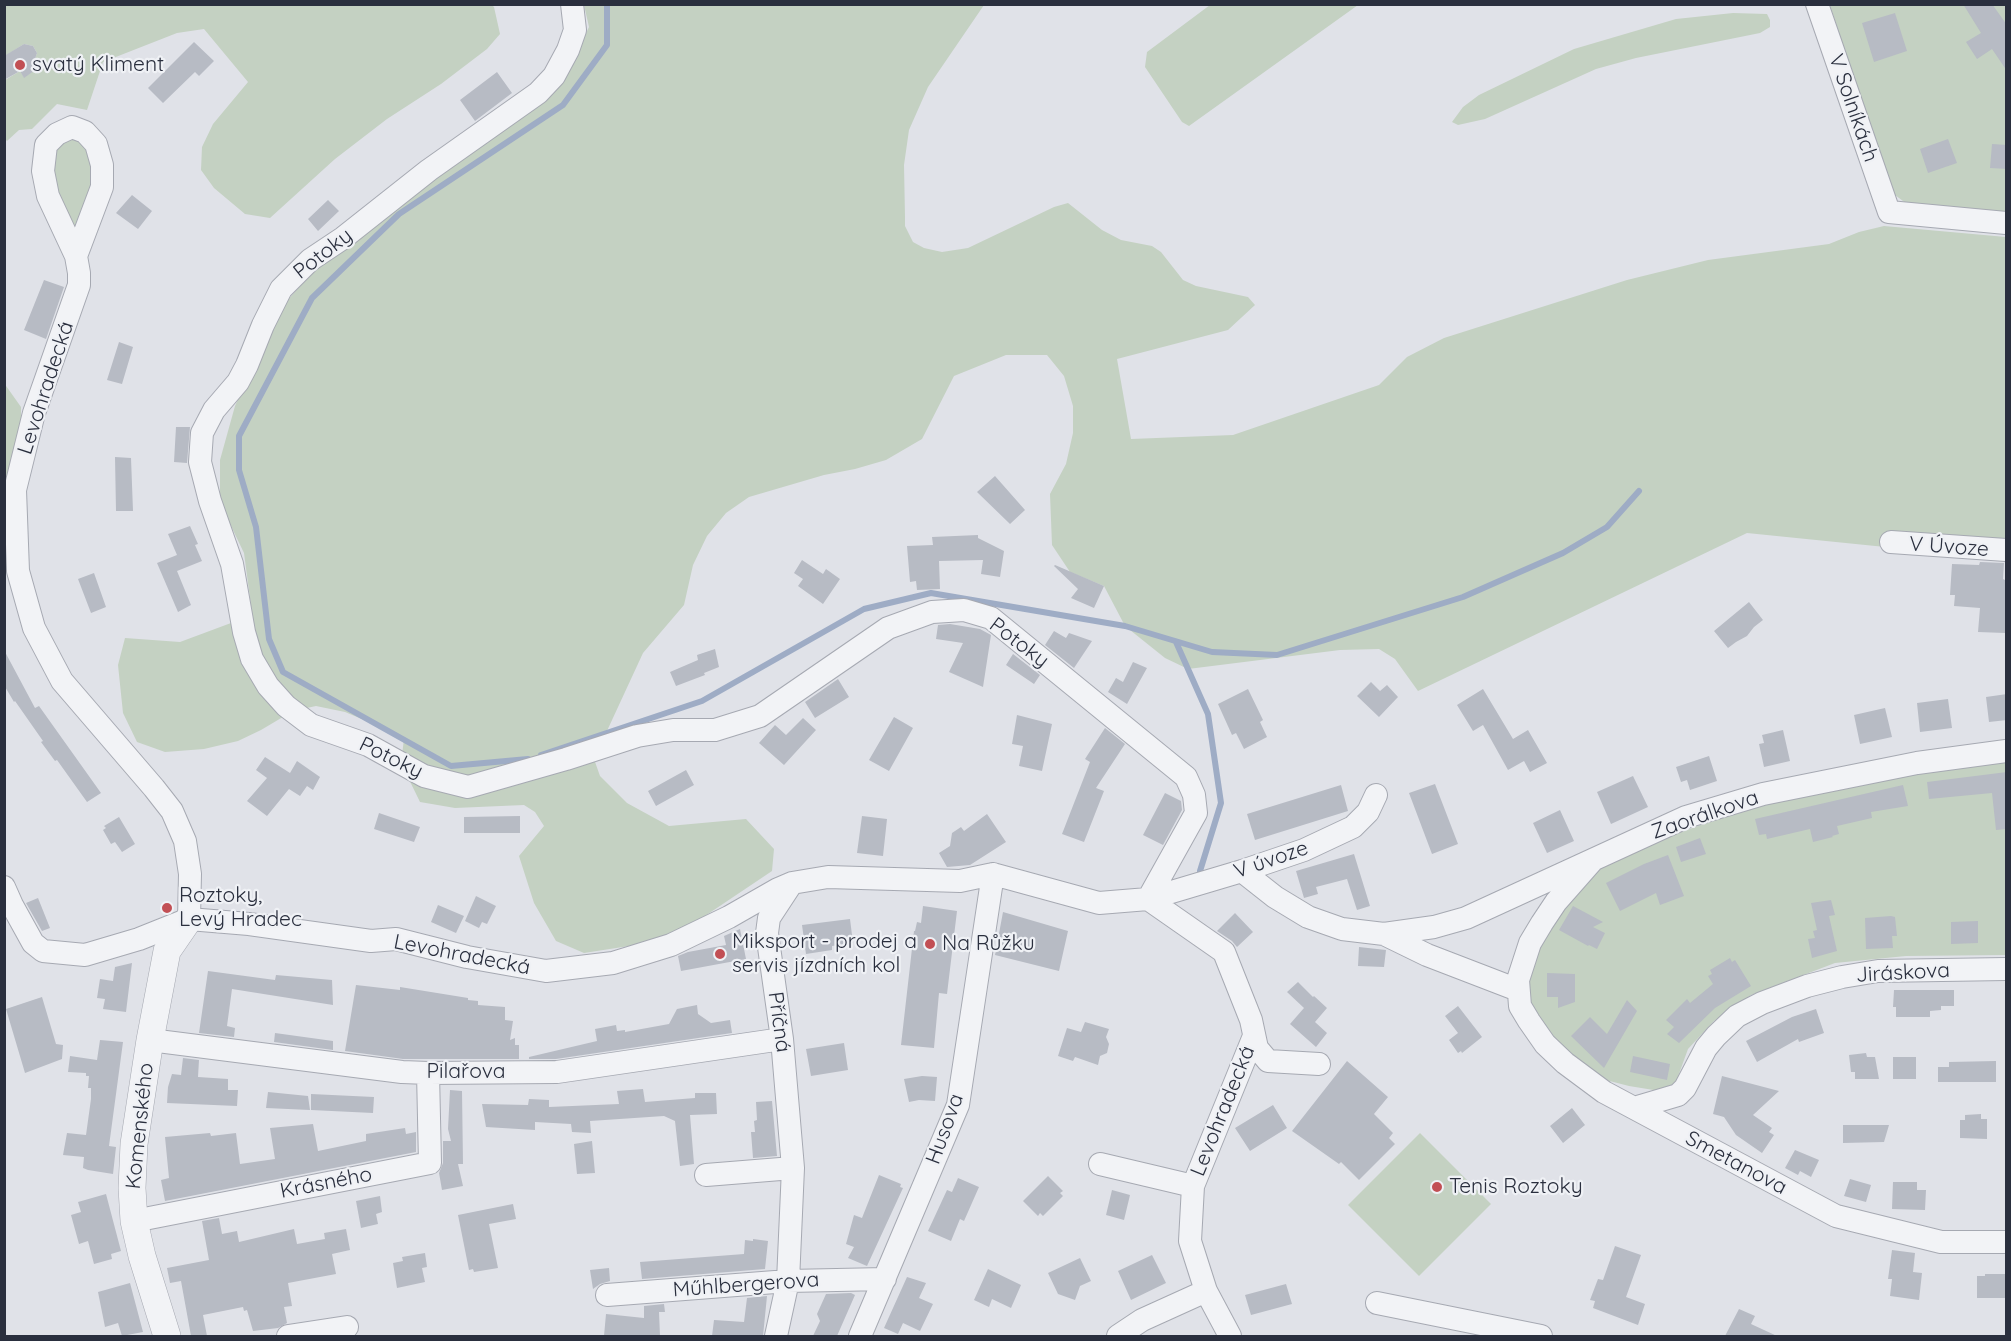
<!DOCTYPE html>
<html>
<head>
<meta charset="utf-8">
<style>
  body { margin:0 }
  #map { position:relative; width:2011px; height:1341px; overflow:hidden; background:#e0e2e8; font-family:Quicksand,sans-serif }
  canvas { display:block }
  .frame { position:absolute; inset:0; border:6px solid #2a2f3e; pointer-events:none }
</style>
</head>
<body>
<div id="map">
<canvas width="2011" height="1341"></canvas>
<div class="frame"></div>
</div>
<script>
const ctx = document.querySelector('canvas').getContext('2d');
ctx.lineJoin = 'round';
function paint(path, color) { ctx.fillStyle = color; ctx.fill(path, 'evenodd'); }
const shape = rows => new Path2D(rows.map(r => 'M' + r).join(''));
function stroke(path, color, width, dash) { ctx.strokeStyle = color; ctx.lineWidth = width; ctx.lineCap = dash ? 'butt' : 'round'; ctx.setLineDash(dash || []); ctx.stroke(path); }
function drawText(font, color, halo, rows, align = 'center') {
  ctx.font = font + ' Quicksand,sans-serif'; ctx.lineWidth = 4.5; ctx.setLineDash([]); ctx.textBaseline = 'middle'; ctx.strokeStyle = halo; ctx.fillStyle = color; for (const [text, x, y, turn = 0] of rows) {
    ctx.save(); ctx.translate(x, y); ctx.rotate((+turn || 0) * Math.PI / 180); ctx.textAlign = isNaN(turn) ? turn : align; if (halo) ctx.strokeText(text, 0, 0); ctx.fillText(text, 0, 0); ctx.restore();
  }
}
const green = shape([
  [491,4,494,7,500,34,487,49,441,84,387,119,335,159,270,218,245,214,214,188,201,170,202,147,213,124,248,82,204,29,177,33,103,62,87,110,57,104,32,129,19,130,7,141,5,139,5,80,20,71,24,77,38,68,34,62,37,53,33,46,24,44,5,56,5,5],
  [584,5,984,5,928,87,909,130,904,165,905,217,905,226,913,242,924,248,942,252,968,248,1054,207,1068,203,1102,230,1121,240,1152,246,1161,252,1183,280,1196,286,1248,297,1255,305,1228,330,1117,359,1131,439,1233,435,1379,385,1407,357,1444,338,1627,280,1708,260,1829,244,1859,232,1884,226,2006,237,2006,548,1974,556,1747,533,1418,691,1395,659,1379,649,1340,650,1188,669,1165,658,1125,626,1104,586,1070,572,1052,545,1050,494,1066,464,1073,433,1073,406,1064,376,1047,355,1006,355,954,376,922,439,886,460,855,469,824,475,749,497,726,513,707,536,693,565,684,605,643,653,594,759,600,776,627,803,669,826,746,819,774,849,772,871,693,924,642,944,584,953,556,941,534,903,519,856,544,826,535,812,524,805,455,808,420,802,401,763,404,739,388,730,345,712,316,706,293,711,261,730,238,741,204,749,165,752,137,742,123,713,118,665,125,638,180,642,231,623,252,613,244,553,220,503,220,460,235,406,276,314,310,274,577,51,589,27],
  [1210,5,1210,4,1358,5,1189,126,1182,122,1145,67,1147,52],
  [1830,5,2006,5,2006,213,1907,204,1891,192],
  [1733,13,1767,14,1770,20,1770,27,1760,33,1636,58,1596,69,1485,119,1458,125,1452,122,1463,107,1479,95,1574,49,1676,19],
  [69,138,80,141,89,148,94,187,76,242,56,198,50,164,53,152],
  [4,383,21,407,21,415,25,418,4,504],
  [2006,760,2006,955,1906,956,1835,963,1751,995,1714,1021,1688,1049,1672,1093,1629,1086,1598,1078,1589,1073,1533,1018,1527,979,1541,927,1602,867,1637,848,1756,805,1896,774],
  [1420,1133,1491,1204,1419,1276,1348,1205]
]);
const stream = shape([
  [1176,642,1208,714,1221,803,1200,871],
  [541,755,702,701,864,609,931,593,1125,626,1212,652,1277,655,1463,597,1563,553,1607,527,1639,491],
  [528,759,451,766,283,672,269,639,256,527,239,470,239,436,312,298,399,214,563,105,607,45,607,4]
]);
const building = shape([
  [1963,4,1992,4,2007,25,2007,71,1992,49,1977,59,1966,42,1981,33],
  [1895,13,1907,51,1874,62,1862,23],
  [194,42,214,61,199,76,195,72,163,103,148,88],
  [24,44,33,46,37,53,34,62,38,68,24,78,20,71,4,80,4,56],
  [497,72,512,93,475,121,460,100],
  [1948,139,1957,163,1928,173,1920,149],
  [1992,144,2007,145,2007,169,1990,168],
  [132,195,152,211,138,229,116,213],
  [328,200,339,211,318,231,308,219],
  [44,280,64,287,46,339,24,330],
  [119,342,133,347,122,384,107,380],
  [176,427,190,427,187,463,174,462],
  [115,457,131,458,133,511,116,511],
  [995,476,1025,510,1010,524,977,492],
  [190,526,198,544,195,545,202,561,177,571,191,605,178,612,157,563,177,555,168,534],
  [978,535,978,538,1004,551,1000,577,981,574,983,560,939,561,940,589,917,590,916,581,910,582,907,546,933,545,932,537],
  [802,560,823,574,826,569,840,579,823,604,798,586,803,579,794,573],
  [1980,562,2004,563,2003,579,2007,581,2005,633,1978,632,1980,608,1954,606,1955,595,1950,595,1952,564,1979,565],
  [1055,565,1104,586,1094,608,1071,598,1078,589,1054,566],
  [94,573,106,607,91,613,78,579],
  [1749,602,1763,620,1754,627,1747,636,1736,642,1728,648,1714,631],
  [950,624,980,629,991,635,983,687,949,672,963,643,936,639,938,625],
  [1054,631,1066,638,1069,633,1092,641,1074,668,1045,645],
  [715,649,719,667,704,673,705,675,676,686,670,672,698,660,697,655],
  [4,650,35,708,39,706,101,793,87,802,57,760,55,761,41,742,43,741,15,701,14,702,4,685],
  [1013,654,1040,675,1034,684,1006,665],
  [1133,662,1147,668,1127,704,1108,692,1116,678,1123,682],
  [838,679,849,697,815,718,805,702],
  [1371,682,1380,691,1387,685,1398,697,1379,717,1357,696],
  [1248,689,1263,720,1260,722,1267,737,1244,749,1236,733,1232,735,1218,704],
  [1483,689,1513,739,1528,730,1547,763,1530,772,1524,761,1508,770,1483,725,1473,731,1457,705],
  [2007,694,2007,720,1989,722,1986,697],
  [1948,699,1952,728,1920,732,1917,703],
  [1885,708,1892,737,1860,744,1854,715],
  [1017,715,1052,724,1042,771,1019,766,1023,746,1012,744],
  [894,717,913,728,889,771,869,760],
  [803,718,816,730,784,765,759,743,775,725,786,735],
  [1105,728,1125,744,1096,788,1104,791,1084,842,1062,834,1090,762,1085,759],
  [1783,730,1790,761,1764,767,1759,744,1764,743,1762,735],
  [1709,756,1717,781,1690,790,1687,780,1681,782,1676,767],
  [265,757,290,773,297,761,320,777,313,790,307,786,300,796,289,789,267,816,247,801,267,778,256,770],
  [686,770,694,785,656,806,648,791],
  [2007,772,2007,829,1996,830,1992,793,1929,799,1927,782],
  [1633,776,1648,807,1611,824,1597,792],
  [1435,784,1458,844,1432,854,1409,793],
  [1341,785,1348,811,1255,840,1247,814],
  [1903,785,1908,806,1871,812,1872,818,1837,826,1839,834,1832,836,1833,837,1813,842,1810,829,1767,839,1766,834,1759,835,1755,819],
  [1165,793,1181,801,1182,810,1163,845,1143,835],
  [1560,810,1574,841,1547,853,1533,823],
  [379,813,420,827,414,842,374,829],
  [987,814,1006,842,970,865,947,867,939,853,950,846,952,833,961,827,964,831],
  [520,816,520,833,464,833,464,817],
  [862,816,887,819,883,856,857,853],
  [119,817,135,844,122,852,115,842,111,844,103,830,106,828,104,826],
  [1700,838,1706,854,1681,862,1676,847],
  [1354,854,1370,906,1357,910,1347,879,1316,887,1318,894,1304,898,1296,871],
  [1668,855,1684,896,1660,905,1656,893,1620,911,1606,883,1644,864],
  [476,896,496,906,487,924,482,922,479,928,465,921],
  [38,898,50,928,42,931,26,903],
  [1831,900,1835,915,1829,916,1837,951,1812,958,1808,939,1815,938,1813,931,1817,930,1811,903],
  [438,905,464,916,456,933,431,922],
  [923,906,957,911,947,994,939,993,934,1048,901,1045,914,931,915,931,917,922,921,923],
  [1573,906,1603,922,1593,927,1605,933,1597,949,1589,945,1588,946,1559,930],
  [1003,912,1068,931,1059,971,995,955],
  [1235,913,1253,932,1237,947,1232,941,1217,931],
  [1891,916,1895,917,1897,936,1892,936,1893,948,1866,949,1865,918],
  [850,919,853,943,832,946,832,950,806,954,802,925],
  [1978,921,1978,943,1951,944,1951,922],
  [740,929,746,959,681,971,678,956,688,952,726,945,724,936],
  [1359,947,1386,950,1384,967,1358,966],
  [1730,958,1732,962,1735,960,1751,986,1715,1008,1679,1043,1667,1034,1674,1027,1666,1020,1687,999,1690,1003,1713,984,1708,976,1712,974,1710,970],
  [132,963,126,1012,103,1009,105,999,97,998,100,979,113,981,115,967],
  [208,971,275,980,276,975,332,980,333,1005,232,989,227,1026,235,1028,234,1037,199,1033],
  [1547,973,1575,974,1575,1002,1558,1008,1558,997,1547,997],
  [1298,982,1313,997,1314,996,1327,1008,1315,1022,1327,1033,1316,1047,1290,1024,1304,1008,1287,992],
  [356,985,400,990,400,987,468,998,468,1000,478,1001,478,1005,505,1007,505,1020,513,1021,510,1040,515,1038,515,1045,519,1045,519,1059,403,1059,345,1051],
  [1894,990,1954,990,1954,1006,1941,1006,1941,1010,1930,1011,1930,1017,1896,1017,1896,1007,1893,1007],
  [42,997,56,1044,63,1045,62,1059,25,1073,6,1009],
  [1627,1000,1637,1011,1604,1068,1571,1036,1590,1017,1607,1034],
  [697,1005,698,1014,711,1023,730,1020,732,1033,556,1059,529,1059,529,1057,597,1041,595,1029,616,1025,617,1031,625,1030,625,1032,669,1024,677,1009],
  [1458,1006,1482,1037,1462,1053,1461,1051,1458,1053,1449,1040,1458,1033,1445,1016],
  [1816,1009,1824,1033,1799,1042,1798,1039,1757,1062,1746,1041,1792,1017],
  [1085,1022,1109,1029,1106,1037,1109,1044,1107,1053,1100,1056,1098,1065,1075,1057,1073,1061,1058,1056,1067,1028,1081,1032],
  [275,1033,333,1041,333,1050,274,1042],
  [100,1040,123,1042,109,1146,116,1147,113,1174,88,1170,83,1168,84,1157,63,1155,67,1133,86,1135,91,1099,91,1088,88,1088,89,1076,86,1076,86,1073,68,1072,70,1056,97,1060],
  [844,1043,848,1070,811,1076,806,1049],
  [1866,1053,1867,1057,1875,1057,1879,1079,1855,1079,1855,1072,1851,1072,1849,1055],
  [1633,1056,1670,1064,1667,1080,1630,1072],
  [1893,1057,1916,1057,1916,1079,1893,1079],
  [183,1058,199,1060,198,1077,228,1079,228,1090,238,1090,237,1106,167,1103,168,1087,172,1074,181,1075],
  [1347,1061,1388,1097,1374,1114,1393,1133,1389,1138,1395,1144,1359,1180,1341,1162,1339,1164,1292,1131],
  [1996,1061,1996,1082,1938,1082,1938,1067,1949,1067,1949,1062],
  [922,1076,937,1077,935,1101,919,1100,909,1102,904,1079],
  [1722,1076,1779,1091,1753,1115,1772,1128,1769,1132,1774,1135,1762,1153,1736,1135,1724,1117,1713,1114],
  [643,1089,645,1102,695,1098,695,1093,716,1093,717,1114,690,1115,694,1164,680,1166,675,1121,664,1116,590,1121,591,1133,572,1132,571,1124,535,1122,535,1130,486,1127,482,1104,528,1105,529,1099,549,1100,549,1107,619,1104,617,1091],
  [450,1090,462,1091,463,1164,458,1164,463,1186,442,1190,439,1173,443,1163,443,1141,451,1141,448,1129],
  [268,1092,308,1096,310,1110,266,1108],
  [311,1094,374,1097,373,1113,311,1110],
  [772,1101,777,1156,753,1158,751,1132,755,1132,754,1121,757,1120,756,1102],
  [1273,1105,1287,1128,1250,1151,1235,1128],
  [1572,1108,1585,1125,1563,1143,1550,1126],
  [1981,1114,1981,1119,1987,1119,1987,1139,1960,1138,1960,1120,1965,1120,1965,1115],
  [313,1124,318,1151,366,1141,366,1134,405,1128,406,1134,416,1132,416,1152,165,1201,161,1180,169,1178,165,1137,210,1133,211,1136,236,1133,240,1164,275,1159,270,1128],
  [1843,1125,1889,1125,1884,1142,1843,1143],
  [592,1141,595,1173,577,1174,574,1144],
  [1795,1150,1819,1160,1811,1177,1800,1171,1798,1175,1785,1168],
  [879,1175,901,1184,900,1187,903,1188,867,1266,848,1258,854,1247,846,1244,854,1215,862,1218],
  [1048,1176,1063,1191,1060,1193,1063,1196,1043,1216,1040,1213,1038,1216,1023,1201],
  [958,1178,979,1187,964,1221,960,1219,951,1241,928,1231,947,1190,952,1192],
  [1850,1179,1871,1185,1866,1202,1844,1196],
  [1893,1182,1917,1182,1917,1190,1926,1190,1925,1210,1892,1209],
  [1112,1190,1130,1195,1124,1220,1106,1215],
  [106,1194,121,1251,111,1254,112,1259,94,1264,88,1241,79,1244,71,1215,81,1212,78,1202],
  [380,1196,382,1212,376,1214,378,1224,361,1228,356,1201],
  [513,1204,516,1219,489,1224,498,1268,474,1272,473,1269,469,1270,458,1215],
  [219,1218,222,1234,237,1231,239,1242,294,1229,297,1244,325,1239,324,1233,346,1229,350,1250,332,1254,336,1274,288,1283,292,1306,284,1307,287,1323,278,1328,253,1331,247,1310,244,1311,243,1307,203,1315,207,1336,191,1336,181,1281,170,1283,167,1268,209,1260,202,1221],
  [753,1239,768,1241,765,1269,642,1279,640,1262,744,1254,745,1240,753,1241],
  [1615,1246,1641,1255,1626,1297,1645,1304,1638,1325,1593,1308,1595,1301,1590,1300,1598,1279,1603,1280],
  [1892,1250,1915,1253,1913,1272,1922,1273,1919,1300,1890,1296,1892,1279,1888,1279],
  [425,1253,427,1267,422,1268,425,1282,397,1288,393,1263,403,1261,402,1257],
  [1152,1255,1166,1283,1131,1300,1118,1271],
  [1080,1258,1091,1281,1080,1286,1075,1300,1058,1294,1048,1273],
  [609,1268,610,1281,600,1284,593,1289,590,1270],
  [988,1269,1021,1285,1011,1308,992,1299,989,1307,974,1300],
  [1985,1274,2007,1274,2007,1298,1977,1298,1977,1276,1985,1276],
  [907,1277,926,1283,919,1298,933,1304,920,1331,903,1323,898,1334,884,1328],
  [130,1283,143,1332,122,1336,118,1323,105,1327,98,1292],
  [1286,1284,1292,1304,1251,1315,1245,1295],
  [851,1293,855,1295,837,1336,813,1336,820,1321,817,1314,826,1294],
  [767,1296,763,1336,712,1336,714,1320,744,1322,747,1298],
  [664,1304,665,1312,659,1312,660,1336,604,1336,606,1314,644,1318,644,1306],
  [1739,1309,1755,1316,1751,1324,1777,1336,1725,1336]
]);
const minor = shape([
  [572,4,575,30,568,50,554,76,538,93,429,170,343,238,310,260,281,289,263,325,247,365,238,382,214,410,202,433,200,462,210,501,232,564,244,632,252,659,268,686,286,706,311,725,368,745,424,776,468,787,566,759,637,736,673,730,715,730,760,716,888,628,932,612,964,610,991,618,1186,777,1194,795,1196,813,1148,899],
  [1817,4,1889,212,2006,223],
  [76,256,102,187,102,165,96,144,85,132,72,127,57,134,46,145,43,171,48,196,76,256,79,273,79,285,34,413,15,490,18,571,34,628,62,681,154,788,172,811,185,841,190,874,189,919],
  [1891,542,2006,550],
  [1593,860,1556,902,1542,923,1530,943,1518,980,1520,1006,1529,1021,1545,1044,1565,1063,1604,1092,1836,1216,1941,1242,2006,1242],
  [1242,871,1275,897,1308,917,1342,929,1384,934,1427,955,1518,990],
  [4,887,12,905,33,943,43,951,85,955,139,939,189,919,249,924,371,941,396,939,467,957,546,971,613,963,671,945,729,917,778,889,792,883,828,877,960,881,993,874,1099,903,1148,899,1242,871,1304,850,1353,827,1368,812,1376,795],
  [1148,899,1224,952,1251,1020,1257,1048,1268,1061,1319,1064],
  [1384,934,1434,927,1466,918,1686,817,1763,794,1917,763,2006,751],
  [150,1040,402,1072,428,1073,557,1072,782,1039],
  [1634,1108,1678,1095,1685,1088,1706,1048,1716,1036,1737,1016,1762,1003,1807,986,1842,977,1878,971,2006,969],
  [1100,1164,1193,1186],
  [706,1175,793,1168],
  [134,1221,430,1163,428,1073],
  [607,1295,788,1281,885,1279],
  [1377,1303,1541,1336],
  [288,1336,347,1327],
  [776,1336,788,1281,793,1168,782,1039,767,933,769,918,792,883],
  [860,1336,958,1105,993,874],
  [1118,1336,1142,1320,1206,1291],
  [1230,1336,1206,1291,1190,1241,1193,1186,1254,1036]
]);
const tertiary = shape([
  [167,1336,142,1256,134,1221,132,1188,134,1144,150,1040,167,951,189,919]
]);
const markers = [
  [20,65,6,"#c24f54"],
  [167,908,6,"#c24f54"],
  [930,944,6,"#c24f54"],
  [720,954,6,"#c24f54"],
  [1437,1187,6,"#c24f54"]
];
const poiNames = [
  ["svatý Kliment",32,65],
  ["Roztoky,",179,896],
  ["Levý Hradec",179,920],
  ["Miksport - prodej a",732,942],
  ["servis jízdních kol",732,966],
  ["Na Růžku",942,944],
  ["Tenis Roztoky",1449,1187]
];
const streetNames = [
  ["V Solníkách",1853,108,71],
  ["Potoky",323,254,-38],
  ["Levohradecká",46,388,-72],
  ["V Úvoze",1949,547,4],
  ["Potoky",1019,643,37],
  ["Potoky",391,758,26],
  ["Zaorálkova",1705,815,-19],
  ["V úvoze",1271,860,-19],
  ["Levohradecká",462,955,11],
  ["Jiráskova",1903,973,-3],
  ["Příčná",779,1022,82],
  ["Pilařova",466,1072],
  ["Levohradecká",1223,1111,-68],
  ["Komenského",140,1126,-84],
  ["Husova",945,1129,-70],
  ["Smetanova",1736,1163,28],
  ["Krásného",326,1183,-11],
  ["Műhlbergerova",746,1285,-4]
];
paint(green, '#c4d1c2');
stroke(stream, '#9eacc5', 6);
paint(building, '#b7bbc4');
stroke(minor, '#a6a9b2', 24);
stroke(tertiary, '#a6a9b2', 28);
stroke(minor, '#f2f3f6', 22);
stroke(tertiary, '#f2f3f6', 27);
for (const [x, y, r, color] of markers) { const dot = new Path2D(); dot.arc(x, y, r, 0, 2 * Math.PI); ctx.fillStyle = color; ctx.fill(dot); stroke(dot, '#eff1f5', 2); }
drawText('21px', '#2a2f3e', '#eff1f5', poiNames, 'left');
drawText('21px', '#2a2f3e', '#eff1f5', streetNames);
</script>
</body>
</html>
